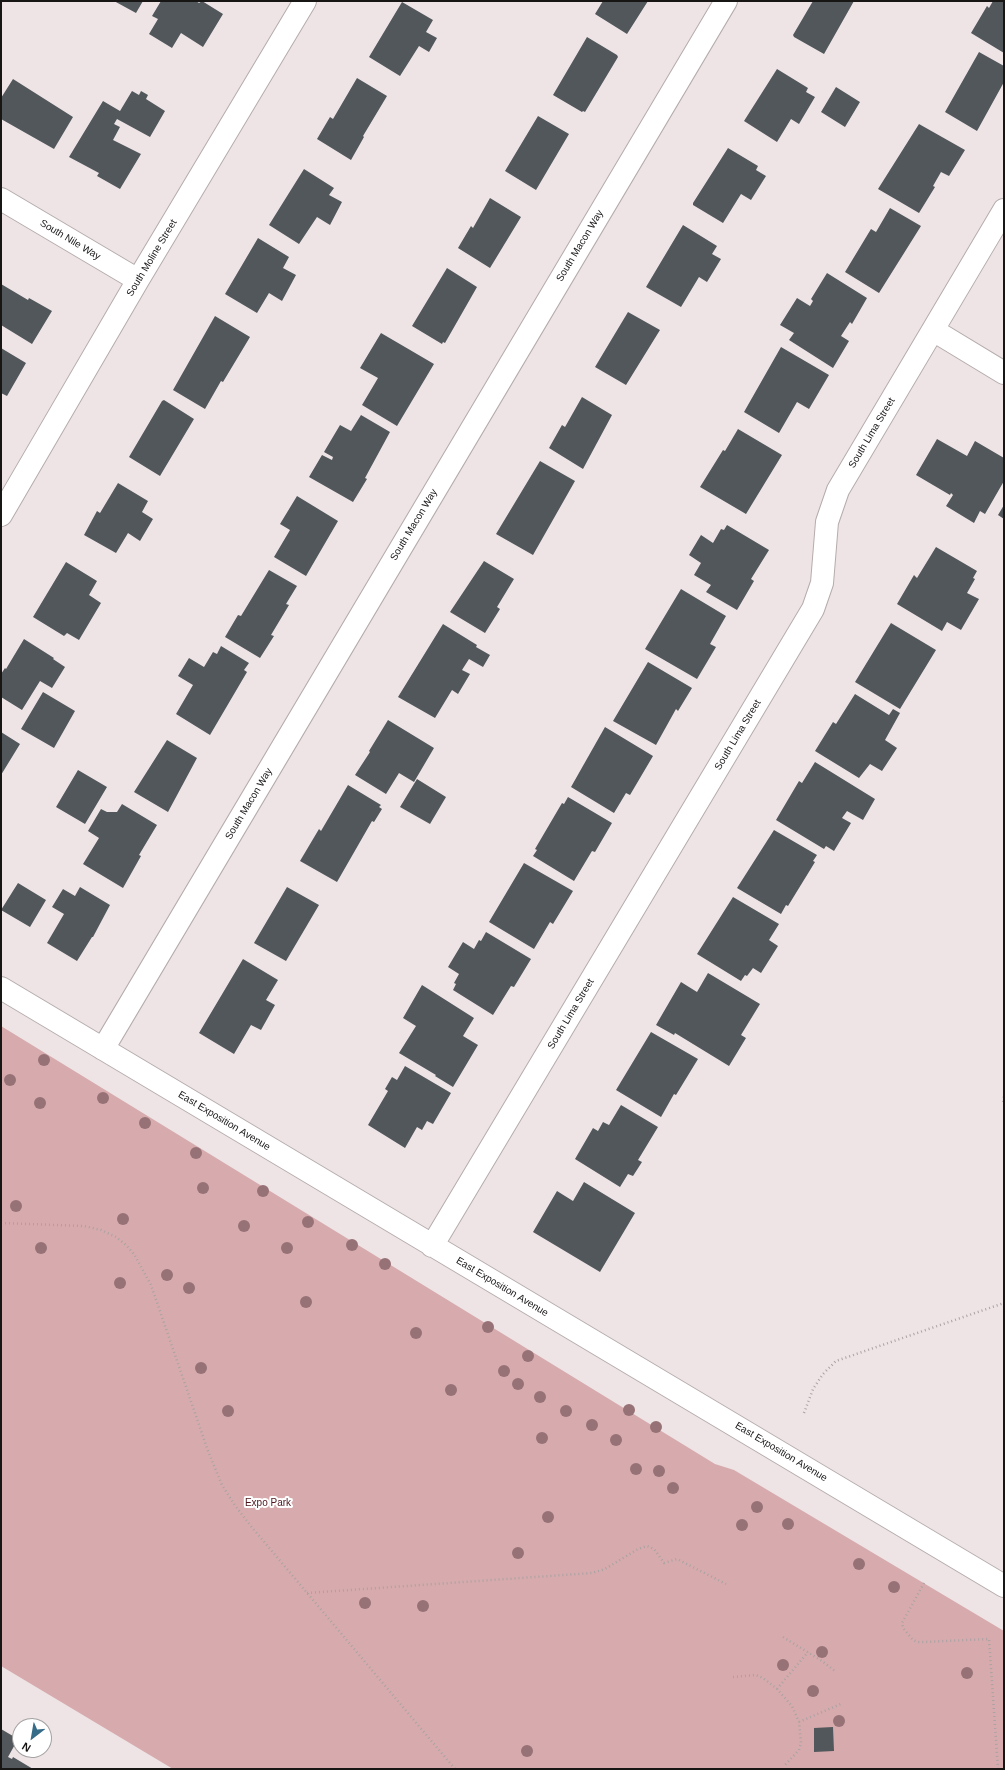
<!DOCTYPE html>
<html>
<head>
<meta charset="utf-8">
<style>
  body { margin:0 }
  #map { position:relative; width:1005px; height:1770px; overflow:hidden; background:#eee4e5; font-family:Arial,sans-serif }
  canvas { display:block }
  .frame { position:absolute; inset:0; border:2px solid #181515; pointer-events:none }
  .north { position:absolute; left:12px; top:1718px; width:40px; height:40px; box-sizing:border-box; background:#fff; border:1px solid #a3a1a1; border-radius:50%; rotate:211deg; font-size:11px; font-weight:700; line-height:16px; text-align:center; color:#181515 }
  .north::after { content:''; display:block; margin:auto; width:14px; height:18px; background:#366c88; clip-path:polygon(50% 0,100% 100%,50% 72%,0 100%) }
</style>
</head>
<body>
<div id="map">
<canvas width="1005" height="1770"></canvas>
<div class="frame"></div>
<div class="north">N</div>
</div>
<script>
const ctx = document.querySelector('canvas').getContext('2d');
ctx.lineJoin = 'round';
function paint(path, color) { ctx.fillStyle = color; ctx.fill(path, 'evenodd'); }
const shape = rows => new Path2D(rows.map(r => 'M' + r).join(''));
function stroke(path, color, width, dash) { ctx.strokeStyle = color; ctx.lineWidth = width; ctx.lineCap = dash ? 'butt' : 'round'; ctx.setLineDash(dash || []); ctx.stroke(path); }
function drawText(font, color, halo, rows, align = 'center') {
  ctx.font = font + ' Arial,sans-serif'; ctx.lineWidth = 4; ctx.setLineDash([]); ctx.textBaseline = 'middle'; ctx.strokeStyle = halo; ctx.fillStyle = color; for (const [text, x, y, turn = 0] of rows) {
    ctx.save(); ctx.translate(x, y); ctx.rotate((+turn || 0) * Math.PI / 180); ctx.textAlign = isNaN(turn) ? turn : align; if (halo) ctx.strokeText(text, 0, 0); ctx.fillText(text, 0, 0); ctx.restore();
  }
}
const green = shape([
  [1,1026,715,1464,734,1470,1004,1631,1004,1769,173,1769,1,1666]
]);
const building = shape([
  [114,1,143,1,136,13],
  [161,1,196,1,199,3,202,1,223,14,203,47,181,33,172,48,149,34,158,19,152,16],
  [603,1,648,1,627,34,595,14],
  [813,1,854,1,824,54,794,37,793,35],
  [993,1,1004,1,1004,53,971,33,987,6,989,8],
  [402,2,433,20,426,32,437,38,429,52,419,46,400,76,369,57],
  [587,37,617,55,618,57,585,112,583,111,582,112,553,95],
  [979,52,1004,66,1004,82,977,131,945,112],
  [777,69,808,88,806,92,815,97,799,124,791,119,777,142,744,121],
  [357,78,387,96,363,136,364,137,351,160,317,139,330,117,333,119],
  [13,79,73,117,54,149,1,119,1,98],
  [836,87,860,102,845,127,821,112],
  [132,91,139,95,141,91,148,95,146,99,165,111,150,137,117,119,114,124,120,127,113,140,141,154,120,189,97,176,99,173,69,157,103,101,120,111],
  [538,116,569,134,536,190,505,171],
  [919,124,965,150,949,176,941,172,933,186,935,187,919,213,878,189],
  [728,148,758,166,756,170,766,176,751,200,741,194,723,223,693,205,693,203],
  [304,169,334,188,329,195,342,202,330,225,317,217,299,244,269,225],
  [490,198,521,217,490,268,458,248,471,226,473,228],
  [890,208,921,226,879,293,845,272,871,229,876,232],
  [683,225,717,246,712,254,721,259,707,282,699,277,681,307,646,287],
  [258,238,289,257,283,268,296,275,282,301,269,293,257,313,225,294],
  [447,268,477,287,445,343,443,342,442,344,412,326],
  [827,273,867,298,852,324,850,322,841,336,849,341,833,368,789,340,794,333,780,325,797,298,810,306,813,301,811,299],
  [1,284,28,300,29,298,52,311,32,344,1,325],
  [628,312,660,330,626,385,595,367],
  [215,316,250,337,223,382,221,381,205,409,173,390],
  [381,333,434,364,397,426,362,405,378,378,360,368],
  [781,347,829,375,809,409,797,402,779,433,744,412],
  [1,348,26,363,7,396,1,393],
  [582,397,612,415,583,469,549,448,562,425,565,427],
  [164,400,194,419,160,476,129,457,162,401],
  [361,415,390,432,365,478,367,479,353,502,309,477,322,455,332,460,333,457,324,452,340,425,351,431],
  [738,429,782,455,746,514,700,487,723,450,725,451],
  [937,439,967,456,975,441,1004,458,1004,481,985,514,980,511,974,523,946,506,953,495,951,493,950,495,916,475],
  [540,461,575,481,533,555,496,534],
  [118,483,148,501,142,512,153,519,140,541,128,533,116,553,84,535,97,511,100,513],
  [297,496,338,521,306,576,274,557,290,530,280,524],
  [1004,505,1004,519,998,515],
  [727,525,769,550,751,579,754,581,737,610,706,592,711,585,694,575,701,563,689,555,701,535,713,543,721,529,724,530],
  [936,547,977,571,973,578,975,579,967,593,979,599,961,630,947,622,942,631,897,604,914,575,917,578],
  [484,561,514,579,497,607,500,609,485,633,450,612],
  [66,562,97,581,89,595,101,603,79,640,67,633,64,636,33,617],
  [269,570,297,586,286,604,289,605,271,635,274,636,260,658,225,637,238,615,241,616],
  [681,589,726,616,710,644,716,647,697,679,645,649],
  [891,623,936,650,900,709,855,682],
  [443,624,477,645,476,647,490,655,483,667,469,659,462,670,470,674,458,694,452,690,435,718,398,697],
  [24,639,54,658,53,659,65,667,52,688,40,681,22,710,1,697,1,674,5,668,6,669],
  [221,646,249,663,244,670,247,672,210,735,176,714,193,685,178,676,189,658,204,667,213,652,217,654],
  [648,662,692,688,678,711,676,709,656,745,613,721],
  [43,692,75,711,54,748,21,729],
  [855,694,889,715,893,709,900,713,885,740,897,748,882,771,870,764,859,778,815,751,833,722,836,724],
  [388,720,434,748,414,782,399,773,386,794,355,775,370,752,369,751],
  [605,727,653,756,630,795,626,793,614,813,571,787],
  [1,732,20,744,1,775],
  [167,740,197,758,168,812,134,792],
  [815,762,875,799,863,820,847,811,842,818,851,823,834,851,826,846,824,849,776,820,799,781,802,783],
  [78,770,107,787,85,824,56,807],
  [417,779,446,797,430,824,400,807],
  [348,785,381,805,379,807,382,809,374,822,372,821,337,882,300,861,319,829,321,831],
  [568,797,612,823,595,852,592,851,574,881,533,856,537,850,535,849,562,803,564,804],
  [122,804,157,825,139,855,141,856,123,888,83,864,99,838,88,831,101,809,107,812,117,812],
  [774,830,817,855,813,861,815,862,788,906,786,905,781,914,737,888],
  [524,863,573,891,553,924,550,922,534,949,489,922],
  [18,883,46,900,30,927,1,910],
  [80,887,110,905,93,937,92,937,77,961,47,943,64,914,52,907,63,889,75,896],
  [287,887,319,905,286,961,254,943],
  [733,897,779,924,769,940,778,946,761,973,753,968,747,976,745,975,741,981,697,954],
  [486,932,531,959,514,987,511,986,493,1015,453,990,456,984,454,983,459,974,448,967,463,942,474,949,479,940,481,941],
  [243,959,278,980,266,1000,275,1005,261,1030,251,1025,234,1054,199,1033],
  [708,973,760,1004,741,1035,746,1038,729,1066,675,1033,674,1035,656,1025,681,982,697,992],
  [422,985,474,1018,463,1036,478,1045,453,1087,435,1076,436,1075,399,1053,416,1026,403,1018],
  [651,1032,698,1059,676,1095,674,1094,661,1117,616,1090],
  [405,1066,451,1093,433,1124,427,1121,422,1130,417,1127,405,1148,368,1125,388,1091,385,1089,392,1077,397,1080],
  [621,1105,658,1127,638,1160,642,1162,633,1176,628,1174,620,1187,575,1159,593,1128,598,1131,603,1122,609,1125],
  [584,1182,635,1213,600,1272,533,1232,557,1191,573,1201],
  [833,1727,834,1751,814,1752,814,1728],
  [1,1729,18,1739,8,1757,12,1759,13,1757,33,1769,1,1769]
]);
const path = shape([
  [1004,1097,1003,1099,1004,1104],
  [1,1223,84,1226,101,1230,116,1237,126,1245,134,1254,151,1285,208,1451,222,1485,234,1504,250,1525,455,1769],
  [804,1413,813,1389,823,1374,836,1361,1004,1303],
  [924,1583,902,1623,903,1628,913,1640,918,1642,924,1642,989,1639,998,1769],
  [307,1593,592,1573,605,1569,638,1549,647,1546,654,1549,664,1563,677,1559,726,1584],
  [783,1637,822,1661,835,1671],
  [733,1677,756,1675,763,1678,777,1689,792,1706,799,1722,801,1743,799,1750,785,1765],
  [777,1689,808,1652],
  [799,1722,843,1703]
]);
const minor = shape([
  [1,199,138,280],
  [933,330,1004,373],
  [1,515,138,280,305,1],
  [1,988,1004,1586],
  [103,1049,726,1],
  [432,1246,813,609,822,583,827,522,838,490,1004,210]
]);
const trees = [
  [44,1060],
  [10,1080],
  [103,1098],
  [40,1103],
  [145,1123],
  [196,1153],
  [203,1188],
  [263,1191],
  [16,1206],
  [123,1219],
  [308,1222],
  [244,1226],
  [352,1245],
  [41,1248],
  [287,1248],
  [385,1264],
  [167,1275],
  [120,1283],
  [189,1288],
  [306,1302],
  [488,1327],
  [416,1333],
  [528,1356],
  [201,1368],
  [504,1371],
  [518,1384],
  [451,1390],
  [540,1397],
  [629,1410],
  [228,1411],
  [566,1411],
  [592,1425],
  [656,1427],
  [542,1438],
  [616,1440],
  [636,1469],
  [659,1471],
  [673,1488],
  [757,1507],
  [548,1517],
  [788,1524],
  [742,1525],
  [518,1553],
  [859,1564],
  [894,1587],
  [365,1603],
  [423,1606],
  [822,1652],
  [783,1665],
  [967,1673],
  [813,1691],
  [839,1721],
  [527,1751]
];
const streetNames = [
  ["South Nile Way",70,240,31],
  ["South Macon Way",580,246,-59],
  ["South Moline Street",152,258,-59],
  ["South Lima Street",872,433,-59],
  ["South Macon Way",414,525,-59],
  ["South Lima Street",738,735,-59],
  ["South Macon Way",249,804,-59],
  ["South Lima Street",571,1014,-59],
  ["East Exposition Avenue",224,1121,31],
  ["East Exposition Avenue",502,1287,31],
  ["East Exposition Avenue",781,1452,31]
];
const parkNames = [
  ["Expo Park",268,1503]
];
paint(green, '#d7abad');
paint(building, '#51575b');
stroke(minor, '#b5acac', 24);
stroke(path, '#aaa2a3', 2.5, [1, 3]);
stroke(minor, '#fff', 22);
ctx.fillStyle = '#967276';
for (const [x, y] of trees) { ctx.beginPath(); ctx.arc(x, y, 6, 0, 2 * Math.PI); ctx.fill(); }
drawText('10px', '#181515', '#fff', streetNames);
drawText('10px', '#4e141c', '#fff', parkNames);
</script>
</body>
</html>
